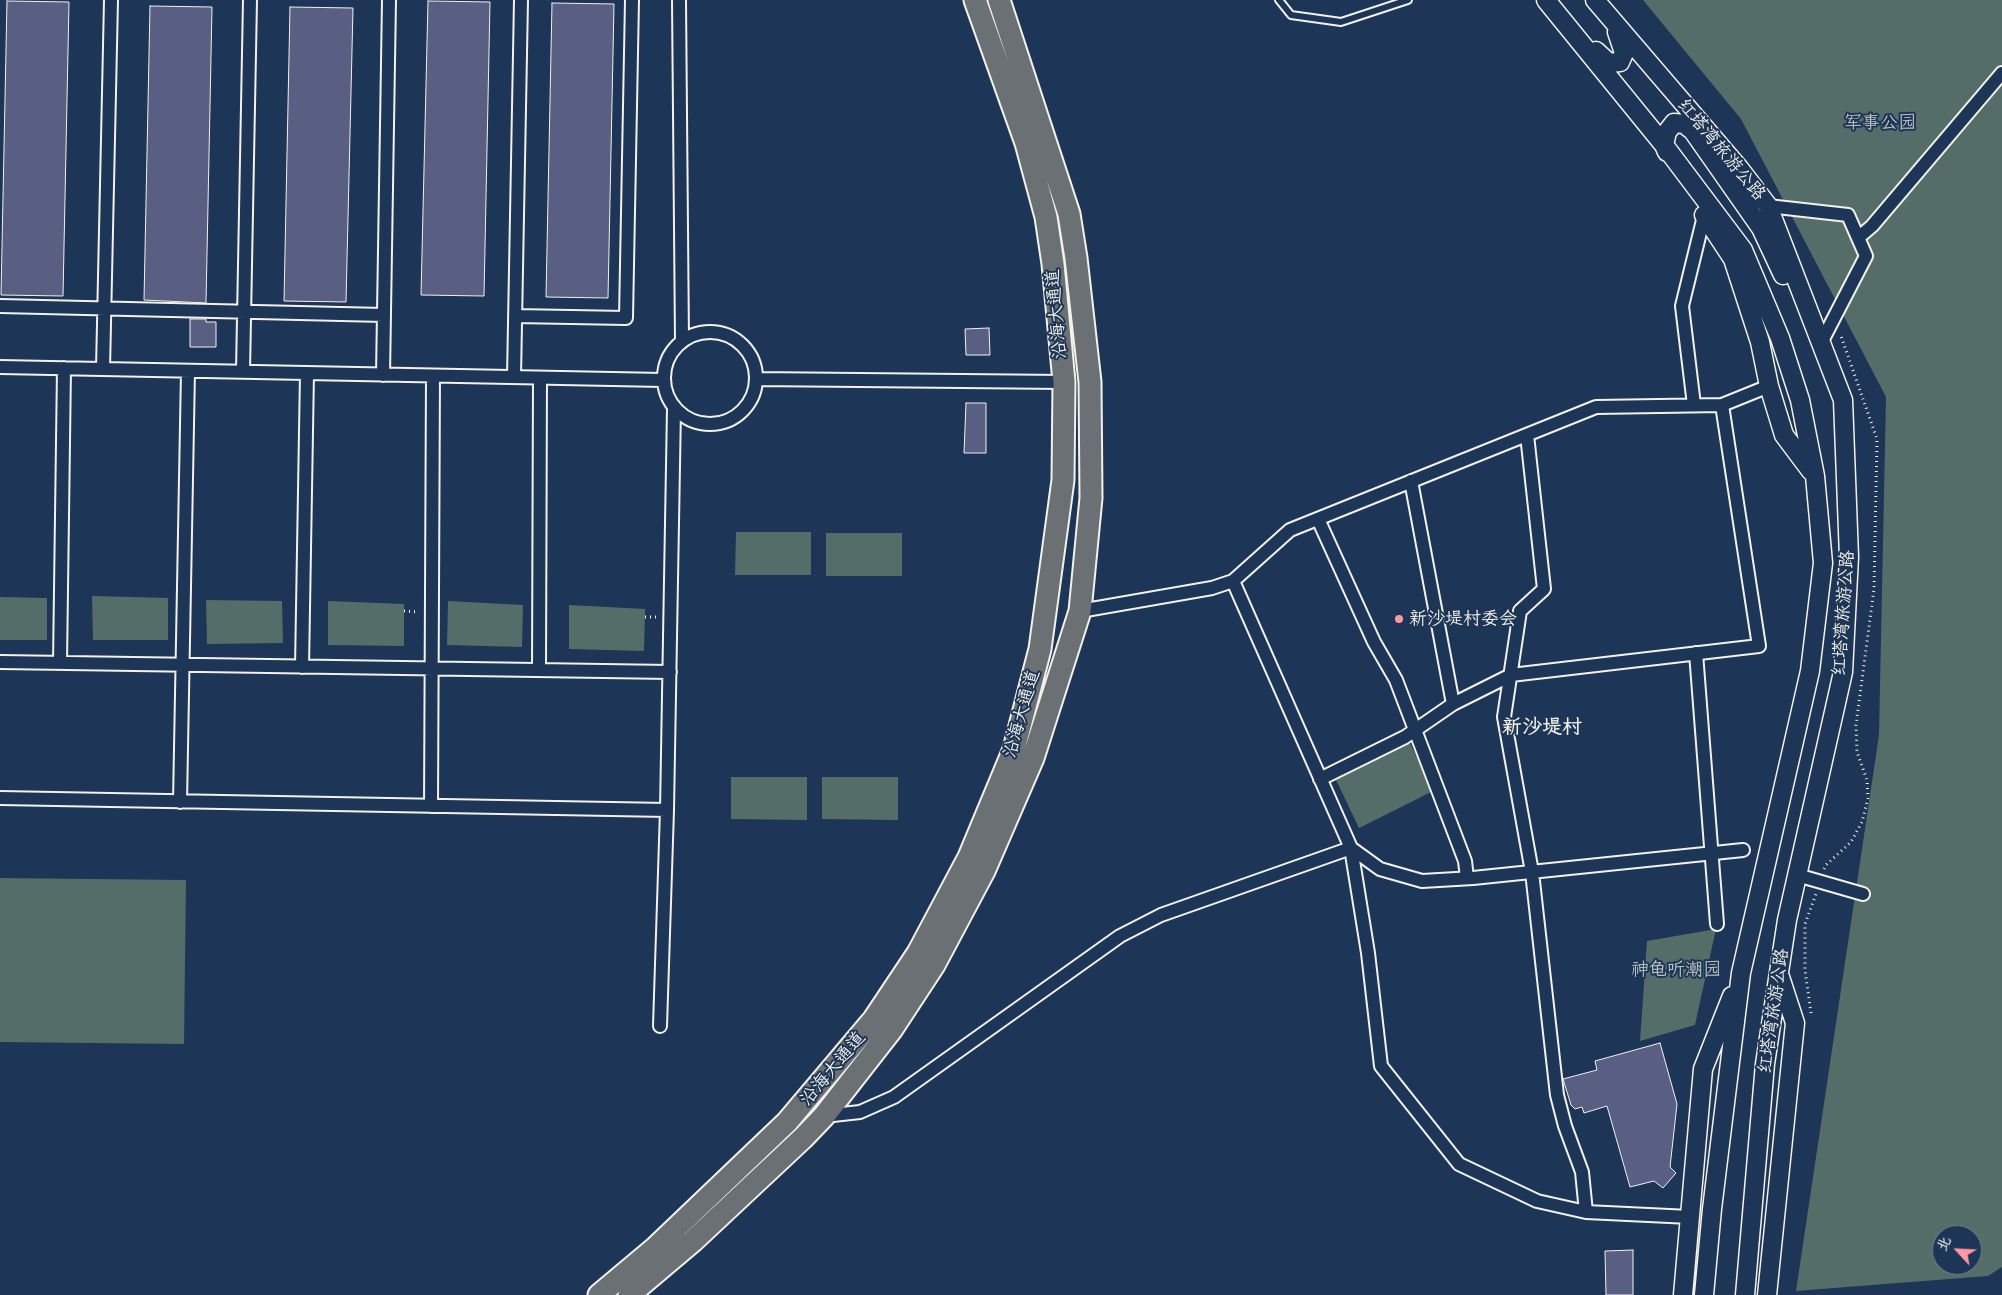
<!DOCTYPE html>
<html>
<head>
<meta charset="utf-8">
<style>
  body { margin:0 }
  #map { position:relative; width:2002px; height:1295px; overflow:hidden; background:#1d3557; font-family:Caveat,"LXGW WenKai TC",sans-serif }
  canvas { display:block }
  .north { position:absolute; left:1932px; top:1225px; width:50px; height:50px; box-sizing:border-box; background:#1d3557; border:1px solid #738091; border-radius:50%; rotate:295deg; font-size:14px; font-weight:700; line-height:20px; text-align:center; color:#f4f1e8 }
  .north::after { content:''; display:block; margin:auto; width:18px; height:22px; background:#ff9aa2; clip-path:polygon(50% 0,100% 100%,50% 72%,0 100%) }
</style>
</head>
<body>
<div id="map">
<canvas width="2002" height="1295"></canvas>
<div class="north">北</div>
</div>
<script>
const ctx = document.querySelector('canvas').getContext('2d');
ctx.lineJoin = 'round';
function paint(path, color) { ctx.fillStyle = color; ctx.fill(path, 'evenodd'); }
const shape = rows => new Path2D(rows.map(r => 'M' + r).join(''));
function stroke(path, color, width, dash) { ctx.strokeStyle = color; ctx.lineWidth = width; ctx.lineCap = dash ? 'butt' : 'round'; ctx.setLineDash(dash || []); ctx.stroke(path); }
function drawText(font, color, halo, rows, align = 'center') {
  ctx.font = font + ' Caveat,"LXGW WenKai TC",sans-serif'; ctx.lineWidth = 4; ctx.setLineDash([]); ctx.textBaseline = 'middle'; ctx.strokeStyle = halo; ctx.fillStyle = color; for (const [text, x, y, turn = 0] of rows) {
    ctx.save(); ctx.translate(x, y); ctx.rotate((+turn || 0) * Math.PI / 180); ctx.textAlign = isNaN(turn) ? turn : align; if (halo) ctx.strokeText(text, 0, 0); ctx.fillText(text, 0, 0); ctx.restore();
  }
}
const green = shape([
  [1643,0,2002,0,2002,1267,1988,1276,1796,1291,1879,735,1886,397,1741,119],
  [1942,1235,1972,1235,1972,1265,1942,1265],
  [736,532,811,532,811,575,735,575],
  [826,533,902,533,902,576,826,576],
  [92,596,168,598,168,640,93,640],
  [0,597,47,598,47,640,0,640],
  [206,600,282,601,283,643,207,644],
  [328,601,404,604,404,646,328,645],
  [448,601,523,605,522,647,447,645],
  [569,605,645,609,644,651,569,649],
  [1410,743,1433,791,1359,828,1336,780],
  [731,777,807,777,807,820,731,819],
  [822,777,898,777,898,820,822,819],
  [0,878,186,880,184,1044,0,1042],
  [1716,929,1695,1025,1640,1041,1647,941]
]);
const building = shape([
  [7,1,69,2,63,296,1,295,7,1],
  [428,1,490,2,484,296,421,295,428,1],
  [552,3,614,4,608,298,546,297,552,3],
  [150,6,212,7,206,303,144,300,150,6],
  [290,7,353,8,346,302,284,301,290,7],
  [190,319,206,319,206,322,216,322,216,347,190,347,190,319],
  [989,328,990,355,966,355,965,329,989,328],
  [966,403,986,403,986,453,964,453,966,403],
  [1660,1043,1677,1104,1670,1167,1676,1173,1663,1188,1654,1181,1630,1187,1607,1106,1584,1113,1582,1107,1575,1109,1571,1105,1563,1079,1597,1070,1595,1061,1660,1043],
  [1633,1250,1633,1295,1606,1295,1605,1251,1633,1250]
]);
const path = shape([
  [404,611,418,612],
  [645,617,657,617],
  [1824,869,1826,865,1851,842,1862,822,1868,798,1867,780,1857,752,1856,725,1874,589,1877,439,1841,336],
  [1811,1013,1805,970,1805,924,1816,894]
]);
const service = shape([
  [1279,0,1291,15,1341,22,1408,0]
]);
const minor = shape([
  [679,0,682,341],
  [1768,206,1848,215,1866,256,1822,341],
  [1858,238,1872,226,2002,73],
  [0,306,384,315],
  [515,316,626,318,632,0],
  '664 378a46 46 0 1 1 92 0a46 46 0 1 1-92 0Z',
  [0,367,663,380],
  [103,369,111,0],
  [243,371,250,0],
  [383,375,389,0],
  [514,377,521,0],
  [756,379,1064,382],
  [1694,405,1682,306,1704,216],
  [1527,435,1544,589,1520,611,1504,717,1532,872,1557,1095,1565,1126,1582,1172,1586,1212],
  [1411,481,1453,704],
  [1318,519,1374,642,1396,680,1465,861,1467,878],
  [1233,581,1351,848,1368,953,1381,1066,1459,1164,1537,1201,1586,1212,1690,1217],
  [1080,611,1212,588,1233,581,1290,530,1596,407,1722,405,1769,386],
  [1696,653,1717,924],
  [0,662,670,672],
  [60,663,64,368],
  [302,667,307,373],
  [539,670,540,378],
  [1320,779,1405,737,1453,704,1511,675,1759,646,1722,405],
  [0,798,667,810],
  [180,802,188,371],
  [431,806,433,376],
  [1797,875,1863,894],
  [660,1026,667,810,674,408],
  [824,1116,860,1112,894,1097,1120,936,1161,915,1351,848,1380,869,1422,881,1473,878,1743,850]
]);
const secondary = shape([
  [1546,0,1664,145,1743,250,1780,338,1800,400,1815,476,1823,563,1810,671,1741,973,1712,1209,1704,1295],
  [1595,0,1739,168,1768,206,1843,400,1849,557,1843,672,1787,920,1765,1064,1745,1295],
  [1596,51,1609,63,1620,62,1624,53,1617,32],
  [1667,152,1664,145,1667,132,1674,123,1684,124,1693,131,1761,228,1783,275],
  [1704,215,1733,259,1760,342,1769,386,1784,435,1811,471],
  [1683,1295,1703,1069,1732,996],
  [1767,1295,1795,1023,1780,977]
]);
const trunk = shape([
  [599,1295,655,1248,787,1122,874,1019,918,953,969,857,1014,749,1040,649,1063,480,1064,382,1053,264,1046,217,1026,143,975,0],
  [629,1295,693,1241,803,1138,824,1116,892,1029,934,965,984,871,1033,758,1080,611,1091,498,1090,382,1076,258,1069,214,999,0]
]);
const markers = [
  [1399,619,5,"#ff9aa2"]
];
const parkNames = [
  ["军事公园",1880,123],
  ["神龟听潮园",1676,970]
];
const streetNames = [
  ["红塔湾旅游公路",1721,150,50],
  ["沿海大通道",1057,314,-95],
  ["红塔湾旅游公路",1844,613,-86],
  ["沿海大通道",1022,714,-74],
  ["红塔湾旅游公路",1774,1011,-82],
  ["沿海大通道",833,1069,-50]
];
const poiNames = [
  ["新沙堤村委会",1409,619]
];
const quarterNames = [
  ["新沙堤村",1542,728]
];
paint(green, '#556d69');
paint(building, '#595e83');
stroke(building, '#f4f1e8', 1);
stroke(service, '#f4f1e8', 10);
stroke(minor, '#f4f1e8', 16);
stroke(secondary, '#f4f1e8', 21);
stroke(trunk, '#f4f1e8', 25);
stroke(path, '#f4f1e8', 3, [1, 4]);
stroke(service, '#1d3557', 6);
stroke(minor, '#1d3557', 12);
stroke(secondary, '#1d3557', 18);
stroke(trunk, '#6a7074', 21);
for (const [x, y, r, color] of markers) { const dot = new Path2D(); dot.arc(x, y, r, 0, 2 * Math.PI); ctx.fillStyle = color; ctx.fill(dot); stroke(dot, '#1d3557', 2); }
drawText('18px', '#bcc3bc', '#1d3557', parkNames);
drawText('18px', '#f4f1e8', '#1d3557', streetNames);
drawText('18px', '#f4f1e8', '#1d3557', poiNames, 'left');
drawText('bold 20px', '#f4f1e8', '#1d3557', quarterNames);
</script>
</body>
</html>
